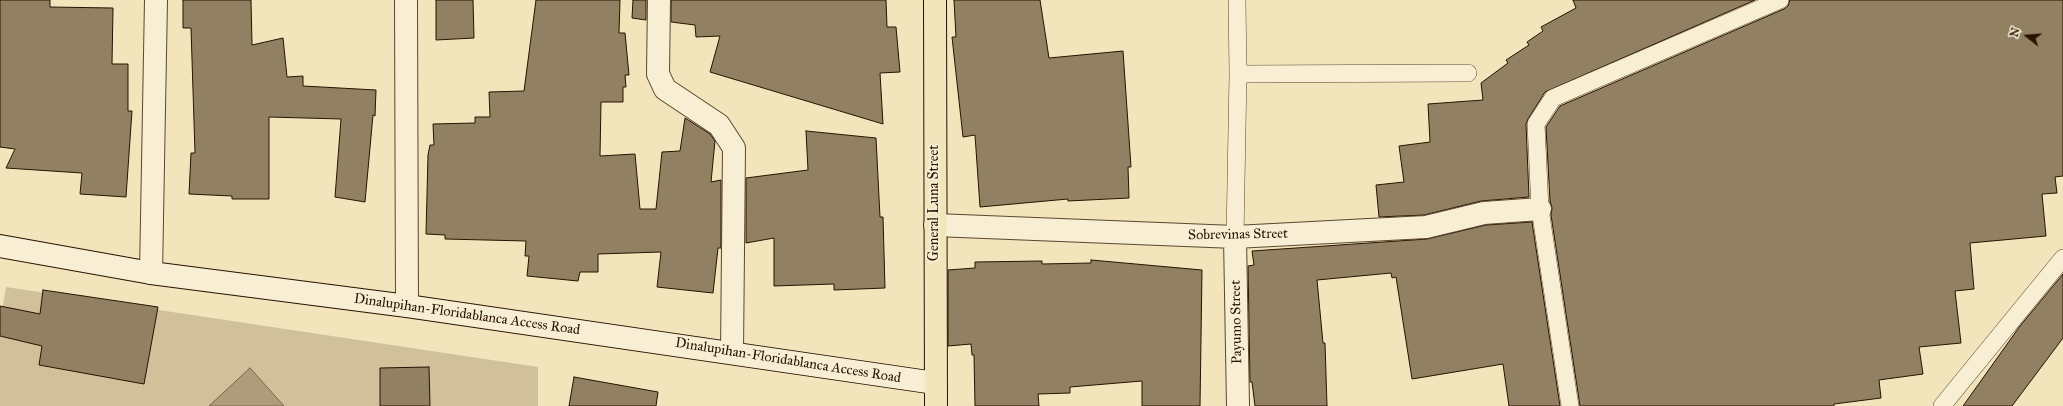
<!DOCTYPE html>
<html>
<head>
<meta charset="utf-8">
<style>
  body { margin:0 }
  #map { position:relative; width:2063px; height:406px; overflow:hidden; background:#f2e5bb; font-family:"IM FELL Great Primer",serif }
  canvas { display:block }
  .north { position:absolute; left:2007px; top:16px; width:40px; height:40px; -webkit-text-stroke:3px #f7eed3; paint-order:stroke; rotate:287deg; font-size:11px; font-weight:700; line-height:16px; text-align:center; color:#281200 }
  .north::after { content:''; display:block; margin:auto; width:14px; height:18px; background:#281200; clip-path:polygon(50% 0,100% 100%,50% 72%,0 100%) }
</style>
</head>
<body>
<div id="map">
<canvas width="2063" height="406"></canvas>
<div class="north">N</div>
</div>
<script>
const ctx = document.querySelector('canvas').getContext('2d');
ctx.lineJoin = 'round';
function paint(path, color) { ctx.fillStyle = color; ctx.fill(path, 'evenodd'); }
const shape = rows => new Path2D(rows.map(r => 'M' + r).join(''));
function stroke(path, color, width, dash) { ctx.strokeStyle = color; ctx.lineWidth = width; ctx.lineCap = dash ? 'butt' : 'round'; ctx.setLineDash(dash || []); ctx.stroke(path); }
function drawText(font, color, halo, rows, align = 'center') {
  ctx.font = font + ' "IM FELL Great Primer",serif'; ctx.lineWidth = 3.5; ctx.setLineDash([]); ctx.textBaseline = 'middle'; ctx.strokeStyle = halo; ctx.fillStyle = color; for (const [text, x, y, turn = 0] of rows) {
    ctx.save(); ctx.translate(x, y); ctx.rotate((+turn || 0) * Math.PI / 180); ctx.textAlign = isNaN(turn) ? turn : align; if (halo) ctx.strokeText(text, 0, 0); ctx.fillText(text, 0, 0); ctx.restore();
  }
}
const green = shape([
  [6,287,538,367,538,406,0,406,0,324]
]);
const water = shape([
  [250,368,284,406,209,406,250,368]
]);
const building = shape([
  [0,0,50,0,50,7,113,8,112,64,128,64,128,111,132,111,126,197,80,194,82,173,6,168,15,149,0,147,0,0],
  [183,0,251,0,252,45,283,38,287,77,303,76,303,86,376,90,375,116,373,115,365,202,335,197,341,119,269,117,269,199,232,199,232,196,189,194,191,153,195,153,191,28,183,28,183,0],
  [436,0,473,0,474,38,436,40,436,0],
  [536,0,620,0,619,33,625,33,629,75,625,75,626,87,623,87,623,102,601,102,600,156,635,154,640,209,656,209,662,152,680,151,685,118,710,134,715,141,711,182,721,180,721,248,718,248,713,293,657,287,661,252,598,254,598,272,580,272,578,281,527,276,529,256,525,256,526,241,445,239,445,235,426,234,428,155,430,145,434,145,433,124,475,123,475,117,490,117,489,92,524,91,536,0],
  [633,0,646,0,646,20,632,18,633,0],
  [671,0,886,0,887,27,896,27,900,72,880,73,883,124,710,72,720,36,696,37,695,25,671,22,671,0],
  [954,0,1040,0,1049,58,1123,51,1131,167,1128,167,1129,198,1068,201,1068,199,980,207,975,135,963,137,952,37,956,37,954,0],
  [1573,0,1755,0,1545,92,1528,119,1526,124,1529,197,1481,201,1424,215,1379,217,1376,185,1404,182,1399,146,1430,142,1428,104,1483,100,1481,83,1508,63,1506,60,1529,45,1527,42,1543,31,1541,27,1576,8,1573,0],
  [1790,0,2063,0,2063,176,2055,177,2057,193,2042,194,2046,236,1970,243,1974,289,1955,291,1961,343,1919,347,1923,374,1879,380,1881,398,1834,404,1834,406,1580,406,1551,215,1552,208,1550,201,1546,127,1560,106,1784,9,1788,6,1790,0],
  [806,131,876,138,880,217,883,217,885,288,834,290,834,284,774,286,774,238,746,243,746,178,808,170,806,131],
  [1532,222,1560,406,1509,406,1503,364,1412,379,1396,277,1392,278,1391,273,1317,280,1323,343,1325,343,1327,406,1255,406,1252,382,1250,382,1248,266,1254,265,1252,251,1427,239,1486,225,1532,222],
  [1091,260,1202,270,1200,406,1142,406,1142,381,1070,387,1070,393,1038,394,1039,406,975,406,974,355,972,355,971,344,948,346,948,270,975,268,975,262,1042,261,1042,264,1091,263,1091,260],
  [2063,274,2063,338,2012,406,1963,406,2020,326,2063,274],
  [43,290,158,307,144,384,39,365,42,346,0,336,0,306,40,314,43,290],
  [429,367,430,406,380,406,380,368,429,367],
  [574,377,658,392,656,406,569,406,574,377]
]);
const lane = shape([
  [1238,74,1468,73],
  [1235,237,1238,74,1237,0],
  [1570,406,1540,209,1536,124,1553,98,1780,0],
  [1942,406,2063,258]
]);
const street = shape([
  [406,0,407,306],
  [659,0,658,74,665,89,719,125,734,148,732,352],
  [935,225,1235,237,1426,227,1484,213,1540,209],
  [1235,237,1238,406],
  [151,273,156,0]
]);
const secondary = shape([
  [0,246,151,273,407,306,935,383]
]);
const primary = shape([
  [935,0,936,406]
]);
const streetNames = [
  ["General Luna Street",935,203,-90],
  ["Sobrevinas Street",1238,235,-1],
  ["Dinalupihan-Floridablanca Access Road",467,315,8],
  ["Payumo Street",1237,322,-91],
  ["Dinalupihan-Floridablanca Access Road",788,361,9]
];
paint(green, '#d0c19b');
paint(water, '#ad9d7b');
stroke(water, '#78654a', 1);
paint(building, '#918061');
stroke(building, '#281200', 1);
stroke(lane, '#5a472f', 18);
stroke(street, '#5a472f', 24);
stroke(secondary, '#281200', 24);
stroke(primary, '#281200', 24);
stroke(lane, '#f7eed3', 17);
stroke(street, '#f7eed3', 22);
stroke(secondary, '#f7eed3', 22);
stroke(primary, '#f2e5bb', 22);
drawText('14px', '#281200', '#f7eed3', streetNames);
</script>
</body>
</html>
